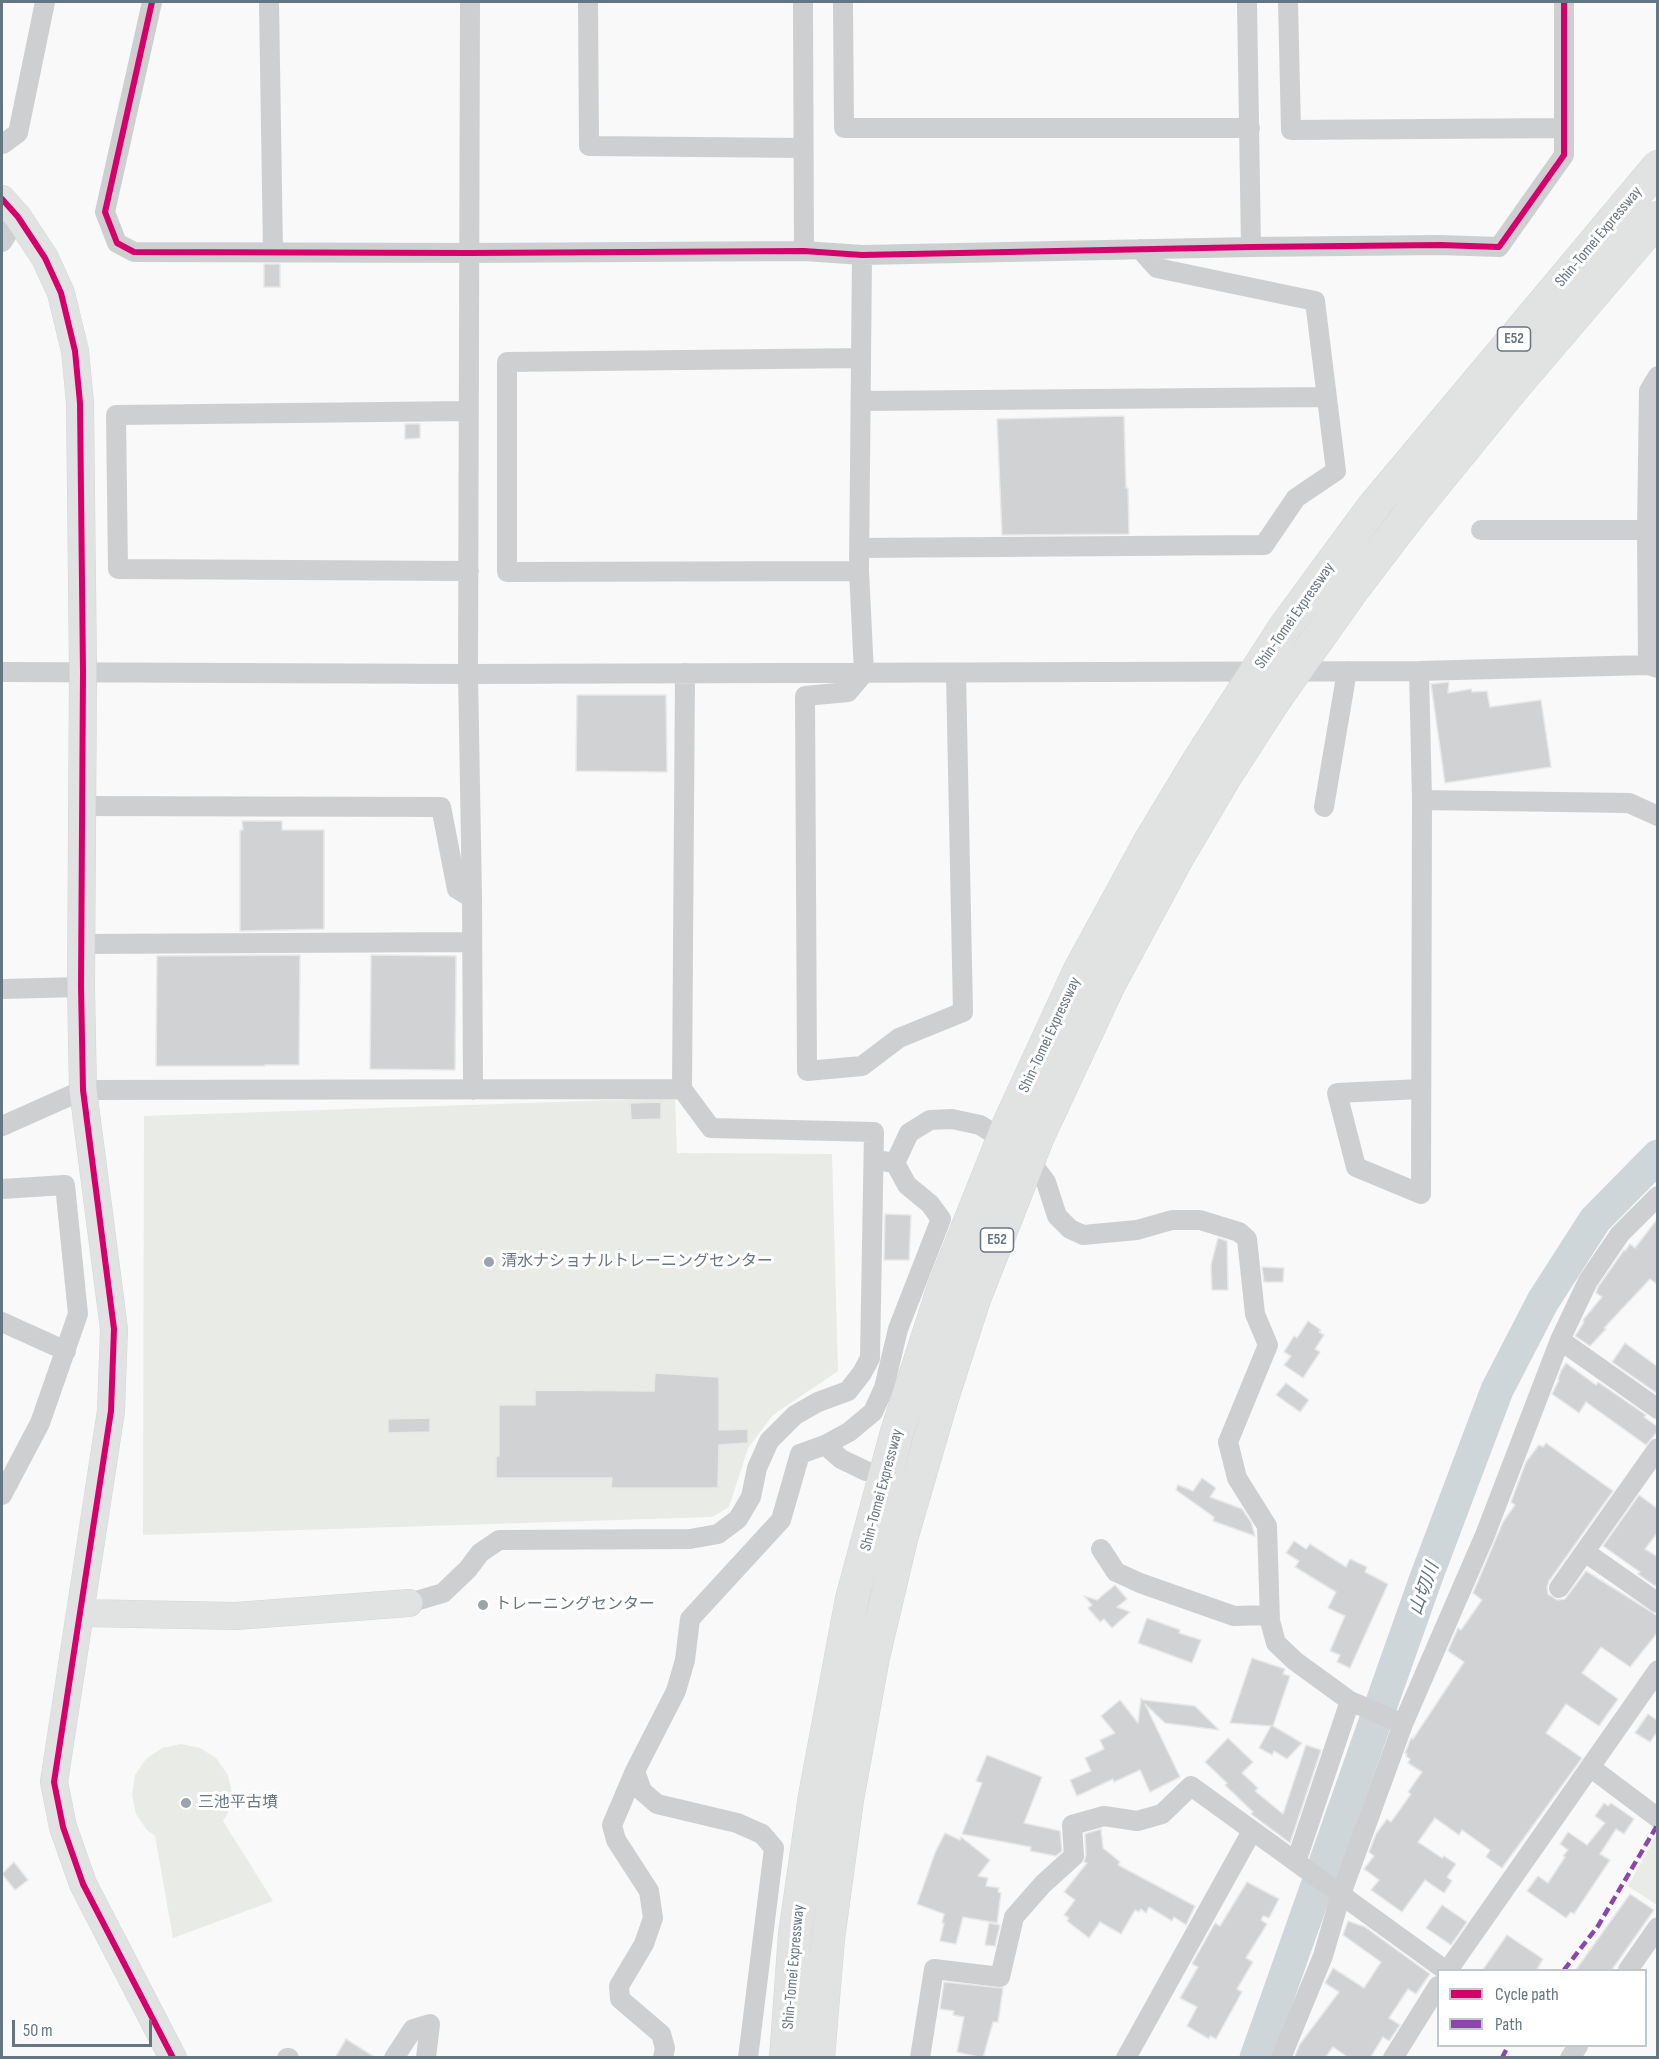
<!DOCTYPE html>
<html>
<head>
<meta charset="utf-8">
<style>
  body { margin:0 }
  #map { position:relative; width:1659px; height:2059px; overflow:hidden; background:#f9f9f9; font-family:"Sofia Sans Condensed",sans-serif }
  canvas { display:block }
  .frame { position:absolute; inset:0; border:3px solid #657683; pointer-events:none }
  .legend { position:absolute; left:1437px; top:1969px; width:210px; height:78px; box-sizing:border-box; background:#fff; border:2px solid #c1c8cd; margin:0; padding:8px 10px; list-style:none; font-size:18px; color:#657683 }
  .legend li { display:flex; align-items:center; gap:12px; height:30px }
  .legend b { width:30px; border:2px solid #c1c8cd }
  .scale { position:absolute; left:12px; top:2020px; width:140px; height:27px; box-sizing:border-box; border:3px solid #657683; border-top:0; padding-left:8px; font-size:18px; line-height:21px; white-space:nowrap; color:#657683; -webkit-text-stroke:4px #fff; paint-order:stroke }
</style>
</head>
<body>
<div id="map">
<canvas width="1659" height="2059"></canvas>
<div class="frame"></div>
<ul class="legend">
<li><b style="height:8px;background:#d6006c"></b>Cycle path</li>
<li><b style="height:8px;background:#8e44ad"></b>Path</li>
</ul>
<div class="scale">50 m</div>
</div>
<script>
const ctx = document.querySelector('canvas').getContext('2d');
ctx.lineJoin = 'round';
function paint(path, color) { ctx.fillStyle = color; ctx.fill(path, 'evenodd'); }
const shape = rows => new Path2D(rows.map(r => 'M' + r).join(''));
function stroke(path, color, width, dash) { ctx.strokeStyle = color; ctx.lineWidth = width; ctx.lineCap = dash ? 'butt' : 'round'; ctx.setLineDash(dash || []); ctx.stroke(path); }
function drawText(font, color, halo, rows, align = 'center') {
  ctx.font = font + ' "Sofia Sans Condensed","Noto Sans JP",sans-serif'; ctx.lineWidth = 6; ctx.setLineDash([]); ctx.textBaseline = 'middle'; ctx.strokeStyle = halo; ctx.fillStyle = color; for (const [text, x, y, turn = 0] of rows) {
    ctx.save(); ctx.translate(x, y); ctx.rotate((+turn || 0) * Math.PI / 180); ctx.textAlign = isNaN(turn) ? turn : align; if (halo) ctx.strokeText(text, 0, 0); ctx.fillText(text, 0, 0); ctx.restore();
  }
}
const green = shape([
  [675,1098,677,1153,832,1154,838,1371,773,1415,748,1448,729,1507,712,1517,143,1535,144,1116],
  [181,1744,200,1748,216,1758,228,1775,232,1793,228,1813,223,1821,273,1901,173,1938,155,1836,147,1830,136,1814,132,1795,135,1775,146,1759,162,1748],
  [1657,1834,1658,1905,1657,1905,1628,1886]
]);
const river = shape([
  [1256,2058,1426,1578,1497,1390,1543,1301,1595,1220,1658,1156]
]);
const building = shape([
  [264,264,280,264,280,287,264,287,264,264],
  [1124,416,1126,488,1128,488,1129,534,1002,535,997,419,1124,416],
  [405,424,420,424,420,438,405,439,405,424],
  [1449,682,1448,693,1471,689,1472,692,1487,691,1490,707,1541,700,1551,767,1445,783,1431,684,1449,682],
  [577,695,666,695,667,772,576,771,577,695],
  [242,821,282,821,282,830,324,830,324,929,240,931,240,830,243,830,242,821],
  [300,955,299,1065,265,1065,265,1066,156,1066,157,956,300,955],
  [371,955,456,956,455,1070,370,1069,371,955],
  [661,1102,661,1119,631,1120,630,1103,661,1102],
  [885,1214,911,1215,909,1260,884,1260,885,1214],
  [1658,1218,1658,1285,1650,1279,1604,1328,1606,1329,1590,1346,1575,1336,1584,1322,1583,1320,1602,1297,1596,1293,1598,1287,1624,1250,1625,1251,1630,1244,1635,1248,1658,1218],
  [1218,1238,1227,1241,1228,1290,1212,1290,1211,1265,1218,1238],
  [1262,1267,1284,1268,1283,1282,1264,1282,1262,1267],
  [1308,1321,1321,1330,1319,1332,1324,1335,1315,1349,1320,1352,1303,1378,1284,1365,1291,1356,1284,1352,1294,1336,1297,1338,1308,1321],
  [1625,1343,1658,1367,1658,1394,1612,1362,1625,1343],
  [1566,1363,1596,1385,1598,1382,1646,1415,1644,1417,1658,1427,1658,1431,1646,1445,1586,1402,1579,1413,1552,1394,1559,1380,1558,1379,1561,1371,1566,1363],
  [655,1373,719,1377,719,1430,748,1429,748,1443,719,1445,718,1488,611,1488,612,1478,496,1478,496,1456,499,1456,499,1405,535,1405,535,1390,654,1391,655,1373],
  [1286,1383,1309,1400,1300,1412,1276,1395,1286,1383],
  [430,1418,430,1432,388,1433,388,1419,430,1418],
  [1546,1443,1613,1491,1549,1581,1547,1587,1548,1594,1557,1600,1565,1599,1586,1571,1658,1616,1658,1632,1630,1667,1601,1647,1582,1673,1618,1699,1599,1726,1566,1704,1546,1733,1582,1758,1502,1868,1486,1857,1490,1850,1462,1830,1459,1835,1435,1818,1418,1842,1442,1858,1444,1856,1456,1864,1447,1877,1452,1881,1444,1893,1425,1880,1402,1912,1371,1890,1379,1880,1364,1869,1374,1856,1369,1852,1376,1834,1387,1819,1391,1822,1411,1794,1408,1792,1422,1772,1408,1763,1410,1759,1406,1756,1407,1754,1405,1753,1411,1738,1413,1739,1464,1662,1448,1651,1458,1628,1461,1630,1482,1600,1473,1593,1503,1522,1515,1505,1511,1502,1526,1462,1539,1445,1543,1447,1546,1443],
  [1202,1478,1216,1488,1210,1497,1242,1509,1251,1522,1255,1536,1213,1521,1214,1517,1176,1490,1178,1485,1193,1491,1202,1478],
  [1639,1495,1658,1509,1658,1532,1645,1549,1658,1557,1658,1583,1655,1586,1638,1574,1640,1572,1603,1546,1639,1495],
  [1294,1541,1306,1549,1310,1544,1346,1567,1350,1559,1367,1567,1365,1572,1388,1584,1350,1668,1337,1662,1340,1655,1330,1651,1344,1618,1345,1616,1328,1608,1336,1592,1295,1567,1299,1561,1286,1553,1294,1541],
  [1115,1585,1127,1599,1117,1607,1130,1612,1112,1628,1104,1619,1100,1622,1088,1608,1092,1605,1084,1596,1097,1600,1115,1585],
  [1147,1618,1180,1630,1179,1633,1201,1640,1192,1663,1138,1643,1147,1618],
  [1252,1658,1285,1669,1283,1674,1290,1676,1273,1726,1302,1743,1287,1759,1274,1751,1272,1755,1259,1748,1271,1726,1230,1723,1252,1658],
  [1141,1698,1143,1700,1195,1706,1219,1730,1165,1723,1145,1704,1180,1777,1150,1792,1140,1770,1114,1782,1113,1779,1077,1796,1070,1780,1091,1771,1085,1758,1104,1749,1100,1740,1115,1733,1101,1716,1120,1700,1138,1723,1141,1698],
  [1648,1714,1658,1721,1658,1731,1650,1742,1635,1733,1648,1714],
  [1228,1738,1253,1762,1242,1773,1258,1788,1255,1791,1283,1814,1306,1745,1321,1750,1290,1843,1251,1814,1253,1812,1225,1785,1227,1783,1205,1762,1228,1738],
  [987,1755,1042,1777,1024,1823,1060,1831,1062,1851,1056,1856,1030,1851,1031,1847,962,1834,982,1783,976,1781,987,1755],
  [1604,1803,1608,1806,1611,1803,1634,1819,1624,1834,1616,1829,1600,1854,1610,1860,1574,1914,1571,1912,1566,1918,1527,1891,1538,1876,1548,1883,1565,1857,1563,1856,1568,1850,1560,1844,1568,1832,1587,1845,1605,1823,1595,1816,1604,1803],
  [1101,1829,1103,1848,1120,1862,1118,1865,1195,1906,1186,1925,1174,1917,1172,1921,1149,1907,1146,1913,1141,1909,1139,1912,1135,1910,1121,1934,1100,1922,1089,1938,1067,1921,1069,1918,1064,1915,1075,1900,1064,1892,1087,1863,1084,1862,1086,1855,1085,1834,1101,1829],
  [945,1833,960,1840,961,1837,990,1860,978,1876,988,1878,986,1886,999,1888,998,1892,1001,1893,997,1923,963,1917,956,1944,940,1941,944,1923,942,1923,944,1914,917,1904,935,1853,945,1833],
  [14,1862,28,1880,15,1890,2,1874,14,1862],
  [1247,1882,1279,1899,1269,1918,1263,1916,1261,1920,1267,1924,1246,1958,1253,1962,1237,1989,1242,1992,1216,2039,1210,2036,1209,2039,1187,2026,1197,2007,1180,1998,1198,1967,1192,1964,1215,1923,1220,1926,1247,1882],
  [1630,1894,1654,1910,1611,1971,1575,1971,1630,1894],
  [1442,1905,1467,1922,1451,1945,1426,1928,1442,1905],
  [1348,1921,1365,1927,1430,1974,1416,1994,1408,1989,1389,2018,1400,2025,1389,2041,1383,2037,1370,2058,1349,2058,1333,2047,1325,2058,1294,2058,1300,2044,1339,1992,1325,1983,1333,1968,1364,1988,1381,1962,1343,1935,1348,1921],
  [989,1923,1000,1925,995,1946,985,1945,989,1923],
  [1507,1935,1543,1959,1536,1971,1482,1971,1507,1935],
  [944,1982,1003,1988,998,2022,993,2022,983,2058,957,2052,964,2017,953,2015,954,2011,940,2009,944,1982],
  [346,2039,376,2058,335,2058,346,2039]
]);
const street = shape([
  [152,2,105,212,117,243,134,252,469,253,804,251,862,255,1251,247,1440,245,1499,247,1564,155,1564,2],
  [269,2,273,252],
  [470,2,468,674,472,898,473,1090],
  [588,2,589,146,803,148],
  [803,2,804,251],
  [843,2,844,128,1250,128],
  [1247,2,1251,247],
  [1288,2,1291,130,1564,128],
  [2,144,3,144,18,133,45,2],
  [2,242,18,217],
  [862,255,859,571,864,673,848,692,805,696,807,1071,862,1066,899,1038,963,1012,956,673],
  [861,401,1327,397],
  [1481,530,1647,530],
  [859,548,1264,545,1296,498,1336,471,1315,301,1157,268,1140,249],
  [469,571,118,569,116,415,469,411],
  [859,571,507,572,507,362,861,358],
  [1648,665,1647,530,1649,391,1658,376],
  [1419,671,1422,800,1629,803,1658,816],
  [2,672,468,674,1419,671,1648,665,1658,668],
  [82,806,441,807,457,889,472,898],
  [1324,807,1347,671],
  [81,944,472,942],
  [2,989,81,987],
  [1421,1089,1337,1093,1356,1167,1421,1194,1422,800],
  [2,1126,83,1090,682,1089],
  [882,1161,895,1163,909,1133,930,1120,952,1119,980,1125,1024,1153,1046,1182,1057,1216,1070,1229,1083,1235,1137,1230,1172,1220,1200,1220,1239,1232,1247,1239,1255,1314,1268,1345,1228,1442,1237,1478,1267,1526,1270,1621,1276,1643,1295,1661,1350,1701,1403,1724],
  [2,1189,65,1185,78,1314,40,1423,2,1495],
  [2,1322,66,1351],
  [1560,1340,1658,1409],
  [825,1445,841,1459,866,1471],
  [1101,1549,1116,1572,1140,1583,1234,1616,1270,1615],
  [1585,1552,1658,1603],
  [1559,1588,1658,1448],
  [409,1603,443,1593,468,1569,480,1553,499,1540,690,1539,718,1534,738,1519,751,1497,757,1468,769,1441,795,1415,818,1402,848,1391,862,1373,870,1358,874,1132,711,1128,682,1089,685,673],
  [1590,1767,1658,1818],
  [635,1771,612,1825,616,1840,649,1891,653,1918,644,1944,619,1986,620,1999,661,2034,665,2048,663,2058],
  [1296,1862,1350,1701],
  [1448,1970,1658,1670],
  [1628,1970,1658,1927],
  [287,2058,289,2058],
  [394,2058,413,2029,430,2024,426,2058],
  [748,2058,774,1848,762,1834,737,1823,657,1804,642,1791,635,1771,676,1691,685,1660,690,1619,781,1520,800,1454,825,1445,849,1432,873,1412,884,1388,898,1329,941,1219,930,1204,907,1185,895,1163],
  [920,2058,934,1969,1000,1977,1014,1917,1043,1884,1074,1856,1072,1825,1104,1816,1137,1821,1162,1814,1191,1786,1445,1970],
  [1126,2058,1252,1831],
  [1281,2058,1323,1956,1341,1894,1403,1724,1485,1535,1560,1340,1588,1281,1620,1234,1658,1196],
  [1393,2058,1438,1986],
  [1570,2058,1578,2046]
]);
const secondary = shape([
  [2,199,18,217,45,258,61,293,75,351,80,403,83,672,81,987,83,1090,114,1329,111,1411,54,1782,63,1827,83,1884,173,2058],
  [81,1613,236,1616,409,1603]
]);
const highway = shape([
  [1371,510,1658,167],
  [1411,513,1512,389,1658,218]
]);
const highwayBridge = shape([
  [786,2058,795,1934,815,1796,852,1599,897,1432,944,1287,1009,1124,1079,972,1151,840,1198,762,1285,627,1371,510],
  [818,2058,828,1939,847,1800,873,1657,901,1539,942,1398,974,1299,1038,1136,1108,986,1178,856,1224,778,1273,702,1353,589,1411,513]
]);
const quiet = shape([
  [1564,1970,1598,1926,1658,1824],
  [1502,2058,1508,2046]
]);
const cycleway = shape([
  [152,2,105,212,117,243,134,252,469,253,804,251,862,255,1251,247,1440,245,1499,247,1564,155,1564,2],
  [2,199,18,217,45,258,61,293,75,351,80,403,83,672,81,987,83,1090,114,1329,111,1411,54,1782,63,1827,83,1884,173,2058]
]);
const markers = [
  [489,1262,6,"#99a4ac"],
  [483,1605,6,"#99a4ac"],
  [186,1803,6,"#99a4ac"]
];
const shields = [
  [1514,339,33],
  [997,1240,33]
];
const shieldNames = [
  ["E52",1514,339],
  ["E52",997,1240]
];
const streetNames = [
  ["Shin-Tomei Expressway",1599,237,-50],
  ["Shin-Tomei Expressway",1295,616,-55],
  ["Shin-Tomei Expressway",1050,1035,-65],
  ["Shin-Tomei Expressway",882,1490,-75],
  ["Shin-Tomei Expressway",794,1967,-85]
];
const poiNames = [
  ["清水ナショナルトレーニングセンター",501,1262],
  ["トレーニングセンター",495,1605],
  ["三池平古墳",198,1803]
];
const waterNames = [
  ["山切川",1425,1589,-70]
];
paint(green, '#e8ebe6');
stroke(river, '#ced6d9', 33);
paint(building, '#d0d2d3');
stroke(building, '#e8e8e8', 1.5);
stroke(secondary, '#d5d6d7', 28);
stroke(highway, '#d5d6d6', 34);
stroke(street, '#cecfd0', 20);
stroke(secondary, '#e1e2e2', 27);
stroke(highway, '#e1e2e2', 33);
stroke(highwayBridge, '#d5d6d6', 34, []);
stroke(highwayBridge, '#e1e2e2', 33);
stroke(quiet, '#8e44ad', 4.5, [9, 4.5]);
stroke(cycleway, '#d6006c', 6);
for (const [x, y, r, color] of markers) { const dot = new Path2D(); dot.arc(x, y, r, 0, 2 * Math.PI); ctx.fillStyle = color; ctx.fill(dot); stroke(dot, '#fff', 2); }
for (const [x, y, w] of shields) { const box = new Path2D(); box.roundRect(x - w / 2, y - 12, w, 24, 4.5); ctx.fillStyle = '#fff'; ctx.fill(box); stroke(box, '#657683', 1.5); }
drawText('bold 15px', '#657683', null, shieldNames);
drawText('16px', '#657683', '#fff', streetNames);
drawText('16px', '#657683', '#fff', poiNames, 'left');
drawText('italic 18px', '#60757c', '#fff', waterNames);
</script>
</body>
</html>
